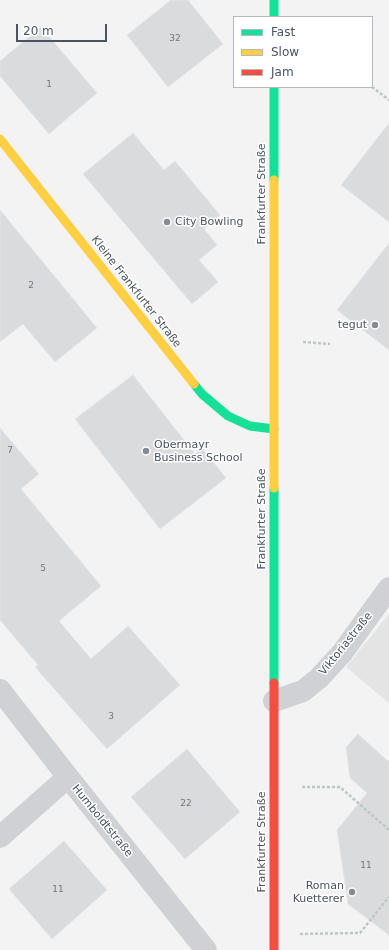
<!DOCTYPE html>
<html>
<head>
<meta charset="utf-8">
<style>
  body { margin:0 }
  #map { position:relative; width:389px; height:950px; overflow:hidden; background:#f3f3f3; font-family:"DejaVu Sans",sans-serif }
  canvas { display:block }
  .legend { position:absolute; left:233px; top:16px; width:140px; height:72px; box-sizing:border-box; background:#fff; border:1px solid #b6bac0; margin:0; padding:5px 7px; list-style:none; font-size:12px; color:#495361 }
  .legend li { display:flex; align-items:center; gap:8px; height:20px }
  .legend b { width:20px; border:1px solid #b6bac0 }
  .scale { position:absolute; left:16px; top:24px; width:91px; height:18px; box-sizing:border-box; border:2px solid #495361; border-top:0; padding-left:5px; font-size:12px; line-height:14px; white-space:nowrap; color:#495361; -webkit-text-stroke:3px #fff; paint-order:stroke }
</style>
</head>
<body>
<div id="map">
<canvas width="389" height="950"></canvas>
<ul class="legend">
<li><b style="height:5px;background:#16e098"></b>Fast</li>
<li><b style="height:5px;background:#ffcf43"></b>Slow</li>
<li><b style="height:5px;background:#f24e42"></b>Jam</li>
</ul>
<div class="scale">20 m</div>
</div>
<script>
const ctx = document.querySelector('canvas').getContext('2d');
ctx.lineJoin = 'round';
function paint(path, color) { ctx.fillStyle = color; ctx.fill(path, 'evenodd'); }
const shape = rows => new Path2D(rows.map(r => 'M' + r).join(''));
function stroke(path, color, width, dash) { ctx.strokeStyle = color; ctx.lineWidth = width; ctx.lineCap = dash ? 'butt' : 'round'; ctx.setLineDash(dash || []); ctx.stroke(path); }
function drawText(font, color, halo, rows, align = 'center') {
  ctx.font = font + ' "DejaVu Sans",sans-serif'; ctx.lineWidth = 3; ctx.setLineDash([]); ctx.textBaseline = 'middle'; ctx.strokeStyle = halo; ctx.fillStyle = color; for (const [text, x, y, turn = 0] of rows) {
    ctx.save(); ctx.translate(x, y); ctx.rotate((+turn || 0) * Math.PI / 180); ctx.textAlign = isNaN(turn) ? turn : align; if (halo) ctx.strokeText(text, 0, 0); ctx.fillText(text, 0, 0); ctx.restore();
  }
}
const education = shape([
  [389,614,389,703,346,667]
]);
const building = shape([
  [171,0,188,0,223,44,168,87,127,35,171,0],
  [41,27,97,93,49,134,0,76,0,61,41,27],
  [389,123,389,222,341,185,389,123],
  [133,133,164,170,175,161,220,215,204,229,217,245,199,260,218,282,192,304,83,174,133,133],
  [0,210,97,328,55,362,23,324,0,342,0,210],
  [389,243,389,350,337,310,389,243],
  [133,375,195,454,202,448,226,478,160,529,75,419,133,375],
  [0,428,39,474,21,489,101,586,59,621,91,659,128,626,180,685,107,749,35,667,38,665,0,620,0,428],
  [358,734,389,762,389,935,348,904,337,830,367,793,350,778,346,747,358,734],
  [187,749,240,812,185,859,131,797,187,749],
  [64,841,107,890,52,939,9,889,64,841]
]);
const path = shape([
  [372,87,389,100],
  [303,342,330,344],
  [302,787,340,787,389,830],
  [300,934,360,933,389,897]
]);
const street = shape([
  [0,690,68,777,206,950],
  [274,701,303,691,319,678,342,653,389,588],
  [0,837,68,777]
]);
const fast = shape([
  [274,0,274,17],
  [274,87,274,180],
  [194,384,202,394,228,416,250,426,274,429],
  [274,488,274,683]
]);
const slow = shape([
  [0,139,194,384],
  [274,180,274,488]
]);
const jam = shape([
  [274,683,274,950]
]);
const markers = [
  [167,222,4,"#848b94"],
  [375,325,4,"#848b94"],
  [146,451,4,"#848b94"],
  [352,892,4,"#848b94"]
];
const numberNames = [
  ["32",175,39],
  ["1",49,85],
  ["2",31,286],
  ["7",10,451],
  ["5",43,569],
  ["3",111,717],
  ["22",186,804],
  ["11",366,866],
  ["11",58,890]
];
const streetNames = [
  ["Frankfurter Straße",262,194,-90],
  ["Kleine Frankfurter Straße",136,292,52],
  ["Frankfurter Straße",262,519,-90],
  ["Viktoriastraße",346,644,-51],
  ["Humboldtstraße",102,821,51],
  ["Frankfurter Straße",262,842,-90]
];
const poiNames = [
  ["City Bowling",175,222],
  ["tegut",367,325,"right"],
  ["Obermayr",154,445],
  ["Business School",154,458],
  ["Roman",344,886,"right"],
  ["Kuetterer",344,899,"right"]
];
paint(education, '#e5e4e5');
paint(building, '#dadbdd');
stroke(building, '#e5e5e6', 1);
stroke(path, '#bcc8c5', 2.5, [3, 2]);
stroke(street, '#cfd1d4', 22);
stroke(fast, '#16e098', 9);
stroke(slow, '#ffcf43', 9);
stroke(jam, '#f24e42', 9);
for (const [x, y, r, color] of markers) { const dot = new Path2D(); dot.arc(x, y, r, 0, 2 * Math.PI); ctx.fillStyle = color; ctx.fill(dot); stroke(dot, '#fff', 1.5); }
drawText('9px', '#6f7681', null, numberNames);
drawText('11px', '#495361', '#fff', streetNames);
drawText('11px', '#495361', '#fff', poiNames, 'left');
</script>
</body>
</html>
